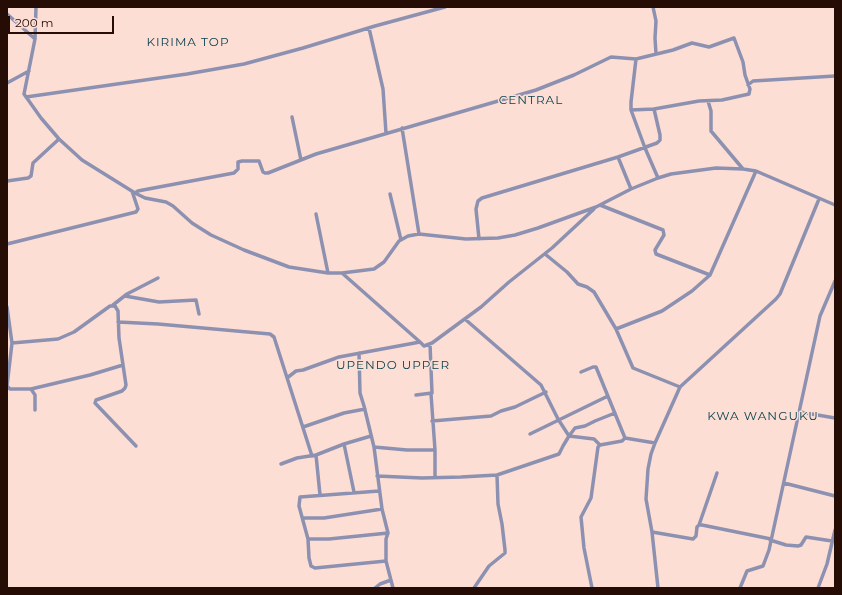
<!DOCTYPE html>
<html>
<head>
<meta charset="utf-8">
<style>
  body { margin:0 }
  #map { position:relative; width:842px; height:595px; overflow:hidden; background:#fdded4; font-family:Montserrat,sans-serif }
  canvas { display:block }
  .frame { position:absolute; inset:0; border:8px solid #250c04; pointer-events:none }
  .scale { position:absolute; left:8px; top:16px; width:106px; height:18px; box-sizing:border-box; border:2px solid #250c04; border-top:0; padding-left:5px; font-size:12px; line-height:14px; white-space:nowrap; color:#250c04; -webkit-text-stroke:3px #fdded4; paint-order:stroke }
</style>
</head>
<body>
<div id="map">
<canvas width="842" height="595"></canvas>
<div class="frame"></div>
<div class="scale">200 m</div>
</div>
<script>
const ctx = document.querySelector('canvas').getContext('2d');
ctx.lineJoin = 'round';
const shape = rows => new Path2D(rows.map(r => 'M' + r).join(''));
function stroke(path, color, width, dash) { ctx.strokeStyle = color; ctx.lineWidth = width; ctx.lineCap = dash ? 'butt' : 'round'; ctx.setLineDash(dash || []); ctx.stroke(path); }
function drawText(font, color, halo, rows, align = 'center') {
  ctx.font = font + ' Montserrat,sans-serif'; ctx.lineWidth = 3; ctx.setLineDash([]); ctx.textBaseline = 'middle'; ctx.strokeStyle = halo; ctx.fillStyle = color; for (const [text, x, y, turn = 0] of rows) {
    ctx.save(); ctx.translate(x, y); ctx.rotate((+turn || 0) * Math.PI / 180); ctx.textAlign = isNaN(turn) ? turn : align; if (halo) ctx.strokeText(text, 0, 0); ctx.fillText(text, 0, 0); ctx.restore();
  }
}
const minor = shape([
  [36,7,35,39,24,94,41,118,59,139,82,160,135,193,145,198,166,202,173,206,192,223,211,235,244,250,289,267,328,273,342,273,374,269,384,262,399,241,408,236,419,234,466,239,498,238,515,235,538,228,596,207,631,189,658,178,671,174,716,168,743,169,756,171,835,205],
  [653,7,656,21,655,38,656,54],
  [7,14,35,39],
  [369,28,383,89,386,133],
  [636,59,631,102,631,110,645,148,658,178],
  [7,83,29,71],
  [748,85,753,81,835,76],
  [26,97,187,74,244,64,303,48,375,26,445,7],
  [708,101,711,111,711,131,743,169],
  [292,117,301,160],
  [402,128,419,234],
  [618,157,631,189],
  [7,181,28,178,31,176,33,163,59,139],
  [135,193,138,191,143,190,234,173,238,169,238,162,242,161,259,161,263,172,265,173,268,173,316,154,536,90,574,75,611,57,636,59,673,50,692,43,709,47,734,38,743,62,745,75,750,89,749,94,722,100,699,101,654,109,631,110],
  [390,194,401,240],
  [600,205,663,230,664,235,655,250,656,254,710,275],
  [316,214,328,273],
  [479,239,476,209,478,201,482,198,618,157,657,143,660,140,660,135,654,109],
  [7,244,136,212,138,209,132,191],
  [545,254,567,272,578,284,587,287,594,292,616,329,633,368,680,387],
  [342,273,420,342],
  [125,296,159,302,196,300,199,314],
  [113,305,127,294,158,278],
  [7,307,12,343,7,386,10,389,31,389,35,395,35,410],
  [118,322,158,324,270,334,274,337,312,456],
  [616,329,662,311,692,291,710,275,756,171],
  [12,343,58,339,74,332,110,306,115,306,118,311,119,338,126,385,125,388,122,391,96,400,95,403,136,446],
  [359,353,360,393,364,406,374,447,382,509,388,533,386,539,386,561,393,588],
  [581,372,593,367,596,367,625,438,622,441,600,445,598,447,591,498,581,517,584,548,592,588],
  [287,378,296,371,303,370,339,357,420,342,424,346,432,343,481,307,509,282,552,248,594,209],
  [31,389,90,375,123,365],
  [431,394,435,450,435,478],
  [416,395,432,393,430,344],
  [800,412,835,418],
  [432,421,491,416,501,411,515,407,546,392],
  [303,427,344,413,365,409],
  [530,434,608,396],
  [625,438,655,443],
  [344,444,354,492],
  [600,445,594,439,569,436,575,428,585,426,595,421,615,413],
  [374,447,407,450,435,450],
  [316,455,320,495],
  [281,464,297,458,316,455,344,444,371,436],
  [377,476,422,478,461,477,497,475,559,454,563,446,569,436,558,419,541,385,466,320],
  [784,483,835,496],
  [379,491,300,497,299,506,308,539,309,558,311,566,315,568,386,561],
  [303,518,324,518,382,509],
  [699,525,717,473],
  [652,532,693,539,696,536,697,527,699,525,702,525,771,539],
  [308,539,329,539,388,533],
  [770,540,786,545,798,546,801,545,806,537,832,541],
  [375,588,380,584,391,580],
  [474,588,489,566,505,553,505,550,502,524,498,504,497,475],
  [658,588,652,532,646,499,648,469,651,454,655,443,680,387,776,299,780,294,819,199],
  [740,588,747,571,763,566,769,550,820,316,835,281],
  [818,588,827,564,835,530]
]);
const quarterNames = [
  ["KIRIMA TOP",188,42],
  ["CENTRAL",531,100],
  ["UPENDO UPPER",393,365],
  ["KWA WANGUKU",763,416]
];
stroke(minor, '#8d91b1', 3.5);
ctx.letterSpacing = '1px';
drawText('12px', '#003d4b', '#fdded4', quarterNames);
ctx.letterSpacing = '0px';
</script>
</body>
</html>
